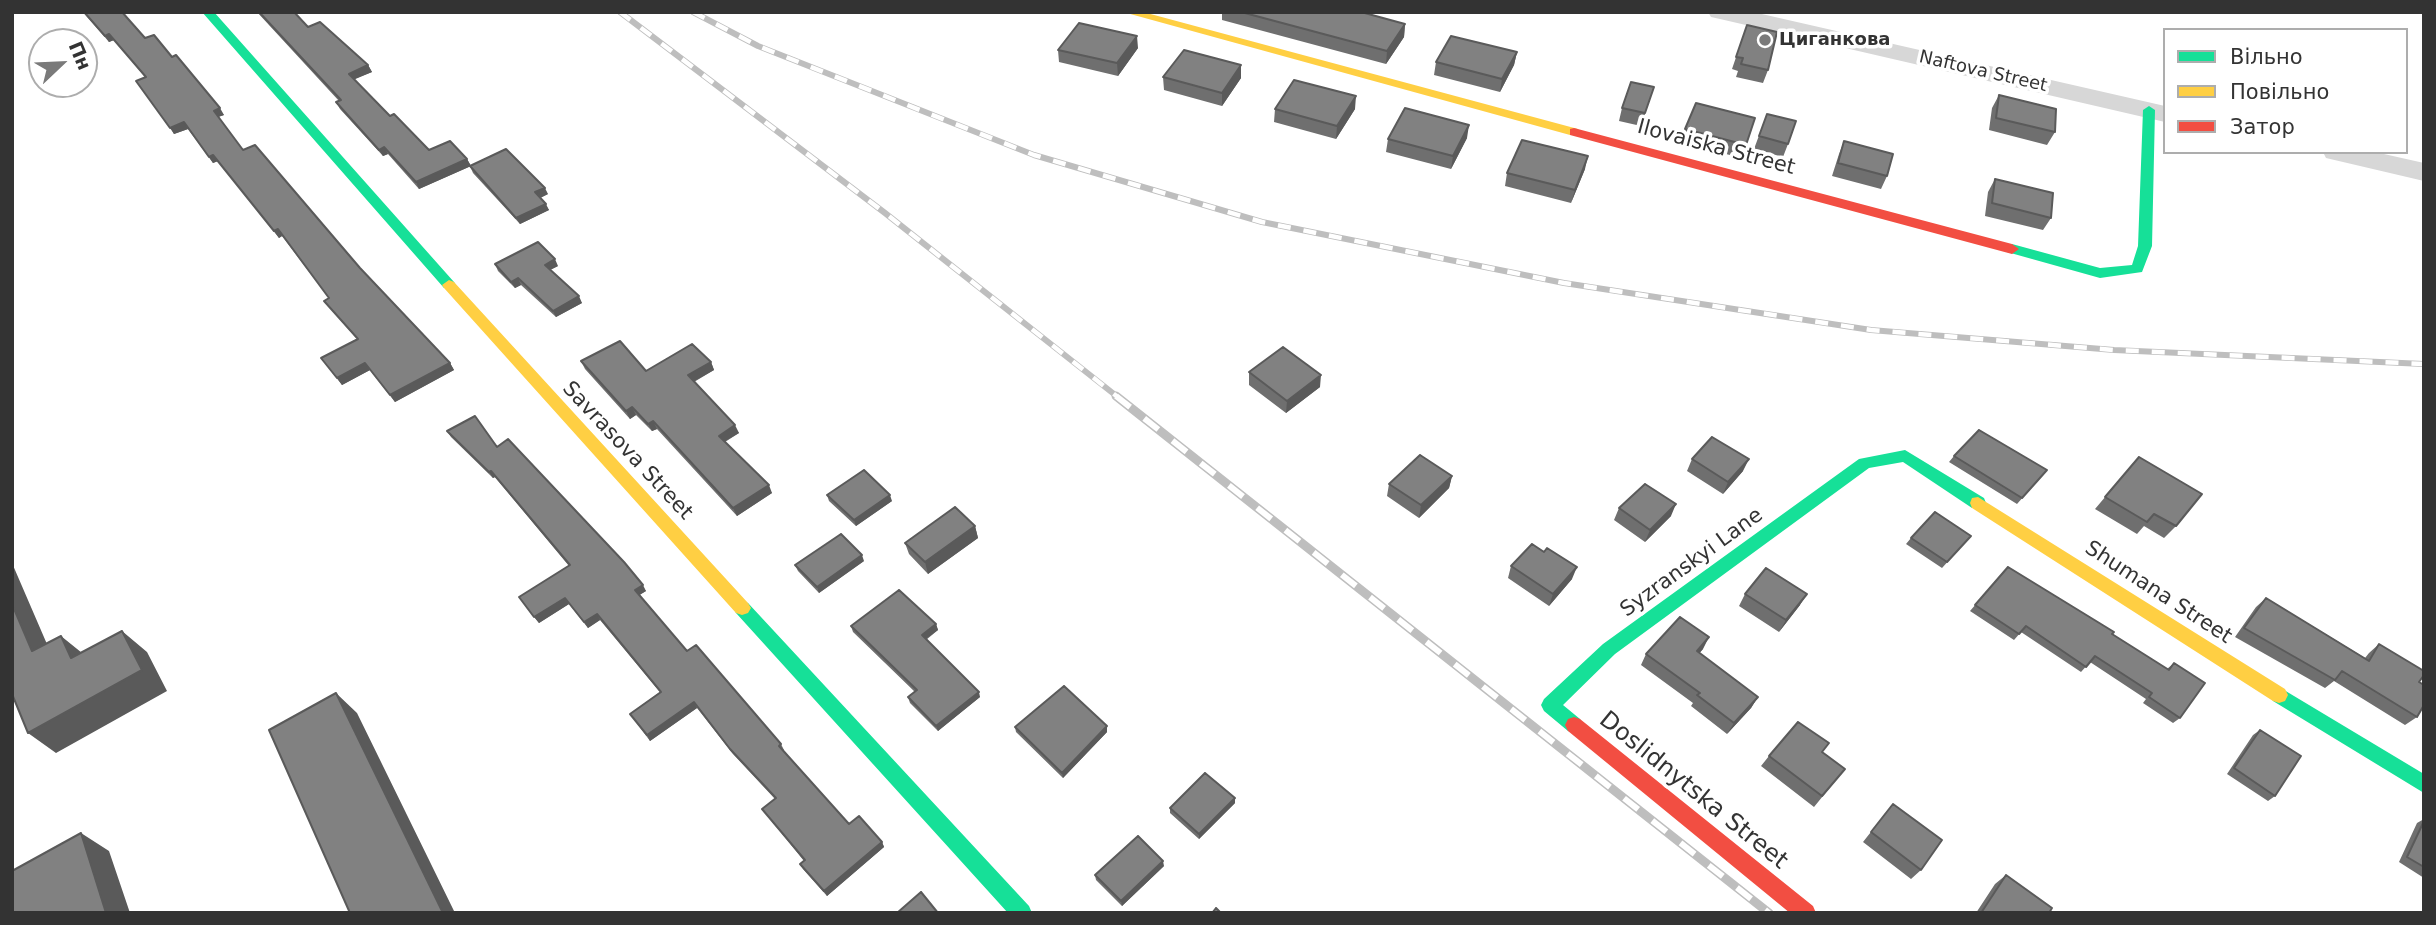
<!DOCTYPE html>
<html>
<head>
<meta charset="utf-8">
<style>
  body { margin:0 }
  #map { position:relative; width:2436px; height:925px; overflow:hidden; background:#fff; font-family:"DejaVu Sans",sans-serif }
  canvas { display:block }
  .frame { position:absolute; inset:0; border:14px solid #333; pointer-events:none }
  .legend { position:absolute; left:2163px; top:28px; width:245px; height:126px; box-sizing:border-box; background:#fff; border:2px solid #adadad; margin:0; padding:9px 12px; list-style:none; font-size:21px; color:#333 }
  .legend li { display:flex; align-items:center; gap:14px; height:35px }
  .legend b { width:35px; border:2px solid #adadad }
  .north { position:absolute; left:28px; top:28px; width:70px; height:70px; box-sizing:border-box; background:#fff; border:2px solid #adadad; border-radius:50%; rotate:67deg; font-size:19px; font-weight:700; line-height:28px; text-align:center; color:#333 }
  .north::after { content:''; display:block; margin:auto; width:24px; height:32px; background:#7a7a7a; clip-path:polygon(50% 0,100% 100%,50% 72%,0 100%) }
</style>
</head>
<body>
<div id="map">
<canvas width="2436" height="925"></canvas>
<div class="frame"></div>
<ul class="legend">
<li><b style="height:9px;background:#16e098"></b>Вільно</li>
<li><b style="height:9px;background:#ffcf43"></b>Повільно</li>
<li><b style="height:9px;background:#f24e42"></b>Затор</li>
</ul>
<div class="north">Пн</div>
</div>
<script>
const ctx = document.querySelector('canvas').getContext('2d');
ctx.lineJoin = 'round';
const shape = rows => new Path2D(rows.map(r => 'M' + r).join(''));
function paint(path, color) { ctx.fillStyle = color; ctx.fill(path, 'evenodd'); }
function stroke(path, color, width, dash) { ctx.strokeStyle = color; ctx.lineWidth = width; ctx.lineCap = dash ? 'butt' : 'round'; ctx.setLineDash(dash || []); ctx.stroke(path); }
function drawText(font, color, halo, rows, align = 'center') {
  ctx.font = font + ' "DejaVu Sans",sans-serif'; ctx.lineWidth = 7; ctx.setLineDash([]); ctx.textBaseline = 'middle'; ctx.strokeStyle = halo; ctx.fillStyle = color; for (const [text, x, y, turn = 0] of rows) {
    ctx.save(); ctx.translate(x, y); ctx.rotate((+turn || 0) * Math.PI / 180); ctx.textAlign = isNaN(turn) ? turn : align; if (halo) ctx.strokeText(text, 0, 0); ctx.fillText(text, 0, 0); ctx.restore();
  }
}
const street = shape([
  [1708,12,1753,12,2165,106,2165,122,1720,19,1711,17,1708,12],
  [2323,152,2375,152,2424,163,2424,181,2326,158,2323,152]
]);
const fast = shape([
  [202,12,214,12,454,282,456,285,454,288,444,288,202,12],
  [2149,106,2155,110,2152,246,2142,272,2100,278,2007,252,2005,249,2012,244,2100,268,2132,265,2138,246,2143,110,2149,106],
  [1905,450,1984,498,1986,503,1984,508,1972,508,1903,462,1869,468,1615,654,1563,705,1580,719,1583,725,1580,731,1574,733,1568,731,1544,711,1541,705,1544,699,1603,644,1859,459,1905,450],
  [742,601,748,603,1029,906,1032,913,1008,913,736,613,733,608,736,603,742,601],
  [2279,687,2424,774,2424,793,2273,701,2270,695,2273,689,2279,687]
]);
const slow = shape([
  [1123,12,1143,12,1578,129,1580,132,1578,135,1570,135,1123,12],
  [449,280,454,282,748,603,751,608,748,613,742,615,736,613,444,288,442,285,449,280],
  [1978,497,2285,689,2288,695,2285,701,2279,703,2273,701,1972,508,1970,503,1972,498,1978,497]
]);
const jam = shape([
  [1574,128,2012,244,2019,249,2012,254,1570,135,1570,129,1574,128],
  [1574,717,1580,719,1813,906,1816,913,1790,913,1568,731,1565,725,1568,719,1574,717]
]);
const railFar1 = shape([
  [620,12,885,213,1119,398],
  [693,12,758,46,1034,155,1262,222,1564,283,1871,330,2114,350,2424,364]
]);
const rail = shape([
  [1116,396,1769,913]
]);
const wall = shape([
  [83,12,122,12,145,38,224,115,218,117,243,150,360,268,450,363,454,370,395,402,370,370,342,385,321,358,357,339,324,301,329,298,282,236,279,238,218,161,213,163,188,129,174,134,145,77,114,40,109,42],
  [257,12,294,12,308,27,368,65,372,72,354,79,390,116,429,150,467,159,471,166,419,189,388,154,383,156,340,109,336,102,339,101],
  [1222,12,1361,12,1405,24,1404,37,1386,64,1222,20],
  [1747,25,1768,70,1763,83,1736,77,1738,71,1732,69],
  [1138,48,1118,76,1059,62,1058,50],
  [1517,52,1514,65,1500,92,1434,75,1436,62],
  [1163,77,1241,78,1222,106,1164,90],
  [1654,87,1641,126,1619,121,1622,108],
  [1999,95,2055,132,2047,145,1989,130,1992,108],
  [1275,109,1355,109,1336,139,1274,122],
  [1767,114,1788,144,1783,157,1754,149],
  [1755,118,1741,158,1681,142,1685,129],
  [1467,138,1451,169,1386,152,1388,139],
  [1844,141,1887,176,1881,189,1832,176,1839,154],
  [470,166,548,194,540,198,549,210,520,224,473,173],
  [1585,169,1571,203,1505,186,1507,173],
  [1995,179,2051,218,2043,230,1985,216,1988,192],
  [495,264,558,266,550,270,582,303,556,317,521,285,515,288,498,271],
  [581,361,646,371,711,362,714,370,694,382,739,433,725,442,772,493,737,516,657,429,652,431,636,415,630,419,585,369],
  [1249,372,1320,387,1286,413,1249,385],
  [447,431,497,447,646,591,639,595,687,651,781,744,784,750,783,751,849,824,882,842,884,847,827,896,803,869,800,864,804,861,762,809,775,799,733,754,697,708,650,741,630,714,660,692,600,620,588,628,569,604,539,623,519,597,569,566,495,477,493,478,451,437],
  [1954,456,2042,476,2017,504,1949,462],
  [2139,457,2176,526,2164,538,2144,526,2137,534,2095,509],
  [1692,459,1743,471,1723,494,1687,471],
  [1452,476,1449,488,1419,518,1387,496,1389,484],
  [827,495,892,501,856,526,829,501],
  [1619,508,1671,516,1645,542,1614,520],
  [975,526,978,538,928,574,909,554,905,543],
  [1971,536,1942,568,1906,544,1911,538],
  [864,561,819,593,798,571,795,565],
  [1511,566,1572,579,1549,606,1508,578],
  [2008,567,2167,669,2174,663,2180,718,2173,723,2143,703,2146,699,2090,662,2081,672,2021,632,2014,640,1970,611],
  [1745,594,1800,605,1779,632,1739,606],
  [2266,598,2365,658,2369,653,2379,644,2419,682,2417,717,2405,725,2334,681,2325,688,2235,637,2256,607],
  [936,624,938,630,926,640,980,697,938,731,910,703,908,697,915,692,853,632,851,626],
  [1703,649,1699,653,1758,697,1751,708,1727,734,1691,706,1693,703,1641,665,1646,654],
  [1107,726,1107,732,1063,778,1016,732,1015,727],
  [2260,730,2275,796,2268,801,2227,774,2253,735],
  [1769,756,1845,769,1814,807,1761,766],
  [1235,803,1199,839,1170,813,1170,808],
  [1893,804,1921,870,1911,879,1863,842],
  [2424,819,2424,878,2399,862,2417,823],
  [1164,866,1122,906,1096,880,1095,875],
  [2006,875,2049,913,1976,913,1995,884]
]);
const shadedWall = shape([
  [1405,24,1404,37,1386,64,1387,51],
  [109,34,114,40,109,42,105,36],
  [1137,36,1138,48,1118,76,1117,63],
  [1517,52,1514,65,1500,92,1502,79],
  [368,65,372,72,353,80,349,74],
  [1241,65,1241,78,1222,106,1222,93],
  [1356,96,1355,109,1336,139,1337,126],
  [220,108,224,115,218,117,214,111],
  [184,122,188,129,174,134,170,128],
  [1469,125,1467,138,1451,169,1453,156],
  [384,147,388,154,383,156,379,150],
  [213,155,218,161,213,163,209,157],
  [1588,156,1585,169,1571,203,1575,190],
  [467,159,471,166,419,189,416,182],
  [545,188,548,194,538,199,535,192],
  [546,204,549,210,520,224,516,218],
  [278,229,282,236,279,238,274,231],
  [555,259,558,266,548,271,545,265],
  [518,278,521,285,515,288,511,282],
  [579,296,582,303,556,317,553,311],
  [711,362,714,370,691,383,688,375],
  [365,363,370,370,342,385,337,378],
  [450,363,454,370,395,402,390,395],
  [1321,375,1320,387,1286,413,1287,401],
  [632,407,636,415,630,419,626,411],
  [653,421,657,429,652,431,648,424],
  [735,425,739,433,722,443,719,436],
  [1749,459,1743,471,1723,494,1728,482],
  [491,471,495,477,493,478,489,472],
  [1452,476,1449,488,1419,518,1421,505],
  [769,485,772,493,737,516,733,508],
  [890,495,892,501,856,526,854,520],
  [1676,504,1671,516,1645,542,1650,530],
  [975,526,978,538,928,574,925,562],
  [862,555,864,561,819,593,817,587],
  [12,563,59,672,32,651,12,604],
  [1577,567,1572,579,1549,606,1553,594],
  [643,585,646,591,638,596,635,590],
  [1807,594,1800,605,1779,632,1786,620],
  [565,598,569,604,539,623,534,617],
  [597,614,600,620,588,628,584,622],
  [936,624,938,630,923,641,922,635],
  [122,631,147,652,167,691,56,753,28,733],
  [61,636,87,657,71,658],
  [1709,637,1703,649,1691,663,1697,651],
  [979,692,980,697,938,731,936,726],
  [336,693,357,713,455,913,443,913],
  [1758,697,1751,708,1727,734,1734,723],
  [694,702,697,708,650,741,647,735],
  [1107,726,1107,732,1063,778,1062,773],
  [1235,798,1235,803,1199,839,1199,834],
  [81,833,109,851,130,913,106,913],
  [882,842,884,847,827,896,824,891],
  [1163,861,1164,866,1122,906,1121,901]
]);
const building = shape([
  [84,12,122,12,145,38,154,35,172,57,176,55,220,108,214,111,243,150,255,145,360,268,450,363,390,395,365,363,337,378,321,358,358,339,324,301,329,298,278,229,274,231,213,155,209,157,184,122,170,128,136,81,146,77,109,34,105,36,84,12],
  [259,12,294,12,308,27,320,22,368,65,349,74,390,116,394,114,429,150,450,141,467,159,416,182,384,147,379,150,336,102,341,100,259,12],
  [1241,12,1361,12,1405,24,1387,51,1241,12],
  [1079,23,1137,36,1117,63,1058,50,1079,23],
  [1747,25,1777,32,1768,70,1741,64,1743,58,1736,57,1747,25],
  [1451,36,1517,52,1502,79,1436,62,1451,36],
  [1184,50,1241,65,1222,93,1163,77,1184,50],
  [1294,80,1356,96,1337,126,1275,109,1294,80],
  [1631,82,1654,87,1645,113,1622,108,1631,82],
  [1999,95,2056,109,2055,132,1996,118,1999,95],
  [1696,103,1755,118,1746,145,1685,129,1696,103],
  [1405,108,1469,125,1453,156,1388,139,1405,108],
  [1767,114,1796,121,1788,144,1759,136,1767,114],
  [1522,140,1588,156,1575,190,1507,173,1522,140],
  [1844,141,1893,154,1887,176,1838,163,1844,141],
  [506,149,545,188,535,192,546,204,516,218,470,166,506,149],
  [1995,179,2053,193,2051,218,1992,203,1995,179],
  [538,242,555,259,545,265,579,296,553,311,518,278,511,282,495,264,538,242],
  [620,341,646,371,692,344,711,362,688,375,735,425,719,436,769,485,733,508,653,421,648,424,632,407,626,411,581,361,620,341],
  [1283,347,1321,375,1287,401,1249,372,1283,347],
  [475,416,497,447,508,439,624,562,643,585,635,590,687,651,696,645,781,744,779,746,849,824,859,816,882,842,824,891,800,864,805,860,762,809,776,798,730,749,694,702,647,735,630,714,661,692,597,614,584,622,565,598,534,617,519,597,570,565,491,471,489,472,447,431,475,416],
  [1979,430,2047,470,2022,498,1954,456,1979,430],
  [1712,437,1749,459,1728,482,1692,459,1712,437],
  [1420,455,1452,476,1421,505,1389,484,1420,455],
  [2139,457,2202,494,2176,526,2154,514,2147,522,2105,497,2139,457],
  [864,470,890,495,854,520,827,495,864,470],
  [1645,484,1676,504,1650,530,1619,508,1645,484],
  [955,507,975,526,925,562,905,543,955,507],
  [1935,512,1971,536,1947,562,1911,538,1935,512],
  [841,534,862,555,817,587,795,565,841,534],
  [1532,544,1544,552,1547,548,1577,567,1553,594,1511,566,1532,544],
  [2008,567,2114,632,2112,634,2169,670,2174,663,2205,683,2180,718,2149,697,2152,693,2095,656,2086,667,2026,626,2019,634,1975,605,2008,567],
  [1766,568,1807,594,1786,620,1745,594,1766,568],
  [899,590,936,624,922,635,979,692,936,726,908,697,917,690,851,626,899,590],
  [2266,598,2369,661,2379,644,2424,671,2424,675,2419,682,2424,685,2424,705,2417,717,2342,671,2335,680,2244,628,2266,598],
  [12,604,32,651,61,636,71,658,122,631,142,670,28,733,12,694,12,604],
  [1680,617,1709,637,1697,651,1758,697,1734,723,1697,695,1700,693,1646,654,1680,617],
  [1064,686,1107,726,1062,773,1015,727,1064,686],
  [336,693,443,913,350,913,269,730,336,693],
  [1798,722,1829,743,1822,752,1845,769,1822,796,1769,756,1798,722],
  [2260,730,2301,756,2275,796,2234,768,2260,730],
  [1205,773,1235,798,1199,834,1170,808,1205,773],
  [1893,804,1942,840,1921,870,1871,832,1893,804],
  [2424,821,2424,867,2407,857,2424,821],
  [81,833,106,913,12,913,12,871,81,833],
  [1138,836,1163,861,1121,901,1095,875,1138,836],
  [2006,875,2052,908,2049,913,1981,913,2006,875],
  [921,892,938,913,897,913,921,892],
  [1216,908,1221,913,1212,913,1216,908]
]);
const markers = [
  [1765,40,7,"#7a7a7a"]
];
const farPoinames = [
  ["Циганкова",1779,40]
];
const farStreetnames = [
  ["Naftova Street",1983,72,13]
];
const streetNames = [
  ["Ilovaiska Street",1716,148,15],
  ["Savrasova Street",627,451,47],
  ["Syzranskyi Lane",1692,563,-36],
  ["Shumana Street",2158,593,33]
];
const nearStreetnames = [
  ["Doslidnytska Street",1693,791,39]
];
paint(street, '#d7d7d7');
paint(fast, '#16e098');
paint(slow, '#ffcf43');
paint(jam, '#f24e42');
stroke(railFar1, '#bebebe', 6);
stroke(rail, '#bebebe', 9);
stroke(railFar1, '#fff', 4.5, [13]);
stroke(rail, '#fff', 6, [18]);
paint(wall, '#6f6f6f');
paint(shadedWall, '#5a5a5a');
paint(building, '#818181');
stroke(building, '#5a5a5a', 2);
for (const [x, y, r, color] of markers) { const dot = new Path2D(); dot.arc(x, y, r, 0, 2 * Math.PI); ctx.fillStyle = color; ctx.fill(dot); stroke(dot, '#fff', 2.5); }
drawText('bold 18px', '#333', '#fff', farPoinames, 'left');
drawText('18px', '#333', '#fff', farStreetnames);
drawText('21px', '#333', '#fff', streetNames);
drawText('24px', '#333', '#fff', nearStreetnames);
</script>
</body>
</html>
